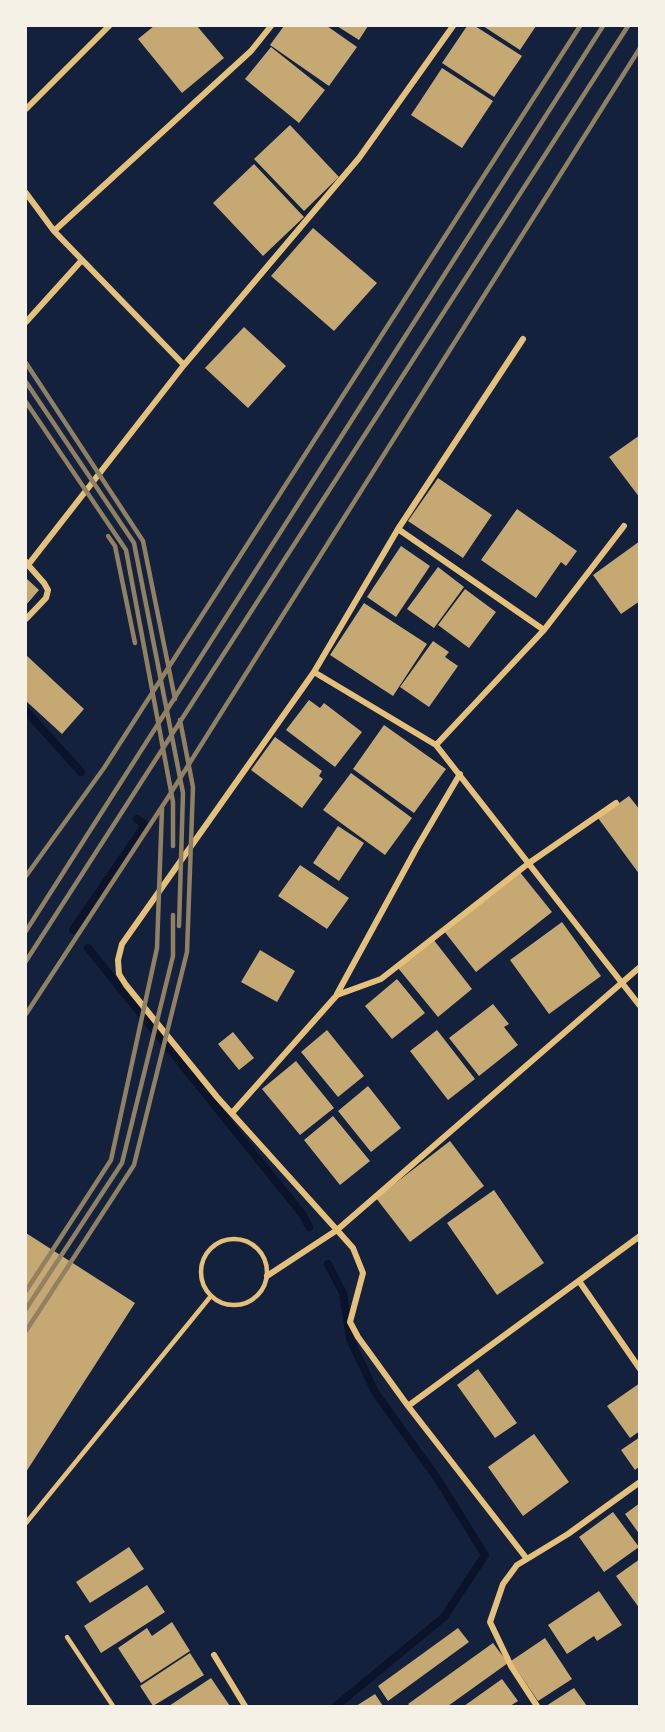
<!DOCTYPE html>
<html>
<head>
<meta charset="utf-8">
<style>
  body { margin:0 }
  #map { position:relative; width:665px; height:1732px; overflow:hidden; background:#14213d; font-family:Quicksand,sans-serif }
  canvas { display:block }
  .frame { position:absolute; inset:0; border:27px solid #f6f1e7; pointer-events:none }
</style>
</head>
<body>
<div id="map">
<canvas width="665" height="1732"></canvas>
<div class="frame"></div>
</div>
<script>
const ctx = document.querySelector('canvas').getContext('2d');
ctx.lineJoin = 'round';
const shape = rows => new Path2D(rows.map(r => 'M' + r).join(''));
function stroke(path, color, width, dash) { ctx.strokeStyle = color; ctx.lineWidth = width; ctx.lineCap = dash ? 'butt' : 'round'; ctx.setLineDash(dash || []); ctx.stroke(path); }
function paint(path, color) { ctx.fillStyle = color; ctx.fill(path, 'evenodd'); }
const stream = shape([
  [26,711,81,772],
  [73,930,145,825,137,819],
  [88,948,303,1215,309,1227],
  [328,1264,343,1293,350,1339,375,1392,437,1478,485,1555,444,1617,336,1706]
]);
const building = shape([
  [154,26,197,26,224,58,182,93,138,39],
  [284,26,327,26,357,47,329,86,270,45],
  [337,26,368,26,359,40],
  [467,26,475,26,522,56,494,97,442,63],
  [483,26,536,26,520,50],
  [271,47,325,90,299,123,245,79],
  [442,68,493,101,462,148,411,115],
  [290,125,339,177,304,211,254,159],
  [254,164,304,217,263,256,213,203],
  [313,228,377,283,334,331,271,276],
  [244,327,286,366,248,408,205,368],
  [640,435,640,498,609,457],
  [438,478,492,515,463,558,408,521],
  [517,509,577,551,566,566,561,562,536,598,481,560],
  [640,541,640,601,621,614,593,575],
  [401,546,430,566,396,617,367,597],
  [438,567,464,587,434,628,407,609],
  [26,578,39,590,26,605],
  [465,589,496,612,469,648,438,625],
  [364,603,427,644,393,696,330,655],
  [433,641,449,652,445,657,458,666,429,707,400,687],
  [26,655,84,709,62,734,26,701],
  [309,700,320,708,324,703,362,732,335,767,286,730],
  [384,725,446,769,414,813,353,769],
  [275,737,322,771,319,776,323,779,302,808,251,770],
  [351,773,412,818,385,855,323,810],
  [629,796,640,810,640,875,598,818],
  [338,826,364,843,339,881,313,863],
  [300,865,349,898,327,929,278,896],
  [519,871,552,912,476,972,444,931],
  [562,922,601,976,549,1014,510,960],
  [433,939,472,989,438,1017,398,968],
  [260,950,295,971,277,1002,241,982],
  [397,979,425,1013,392,1039,365,1006],
  [493,1004,509,1024,504,1027,518,1045,479,1076,449,1038],
  [327,1030,364,1076,338,1097,301,1052],
  [437,1030,475,1079,448,1100,410,1051],
  [233,1032,254,1058,239,1070,218,1044],
  [296,1061,334,1108,300,1135,262,1089],
  [368,1086,401,1128,371,1152,338,1111],
  [333,1116,370,1161,340,1185,304,1140],
  [450,1141,484,1186,410,1242,376,1198],
  [494,1190,544,1263,497,1295,447,1223],
  [26,1233,135,1303,26,1472],
  [478,1369,517,1423,495,1438,457,1385],
  [640,1383,640,1431,630,1438,607,1406],
  [534,1434,569,1482,523,1516,488,1467],
  [640,1437,640,1466,635,1470,621,1450],
  [640,1503,640,1535,625,1514],
  [613,1512,639,1547,604,1572,579,1537],
  [129,1547,144,1569,90,1603,76,1582],
  [640,1559,640,1609,616,1576],
  [147,1585,165,1612,101,1653,84,1626],
  [599,1591,622,1625,597,1641,594,1636,567,1654,548,1625],
  [172,1622,190,1651,141,1683,118,1648,147,1628,152,1636],
  [458,1628,469,1642,388,1701,378,1686],
  [545,1638,572,1679,538,1701,511,1661],
  [493,1643,508,1663,448,1706,410,1706,408,1704],
  [190,1653,204,1675,153,1706,140,1686],
  [211,1678,230,1706,169,1706],
  [502,1679,518,1701,510,1706,464,1706],
  [574,1688,587,1706,546,1706],
  [375,1694,383,1706,356,1706]
]);
const service = shape([
  '201 1272a33 33 0 1 1 66 0a33 33 0 1 1-66 0Z',
  [26,1523,211,1296],
  [67,1637,113,1706]
]);
const minor = shape([
  [26,109,109,26],
  [26,193,54,231,184,365],
  [54,231,251,51,271,26],
  [26,322,82,260],
  [398,529,544,630],
  [26,562,28,565,184,365,359,158,453,26],
  [26,619,46,598,48,590,44,583,28,565],
  [314,672,436,745,640,1006],
  [436,745,544,630,624,526],
  [640,967,337,1230,353,1248,363,1273,350,1322,358,1337,408,1406,527,1559,568,1534,640,1482],
  [337,994,416,849,460,774],
  [232,1113,337,995,381,979,529,863,616,803],
  [267,1276,337,1230,217,1097,126,985,119,974,118,960,122,944,314,672,398,529,523,339],
  [579,1281,640,1369],
  [408,1406,640,1236],
  [527,1559,517,1565,503,1584,490,1622,511,1666,537,1706],
  [214,1655,245,1706]
]);
const rail = shape([
  [26,363,143,541,175,699],
  [26,382,134,543,183,793,179,926],
  [26,402,126,550,173,802,173,846],
  [108,536,115,546,135,643],
  [26,876,104,768,580,26],
  [26,931,603,26],
  [26,961,628,26],
  [26,1014,167,799,640,48],
  [26,1291,111,1160,157,948,162,808],
  [26,1309,122,1163,173,956,173,915],
  [26,1331,134,1165,187,952,193,787,180,720]
]);
stroke(stream, '#0b132b', 8);
paint(building, '#c6a872');
stroke(service, '#e5c07b', 4.5);
stroke(minor, '#e5c07b', 6);
stroke(rail, '#918062', 4.5);
</script>
</body>
</html>
